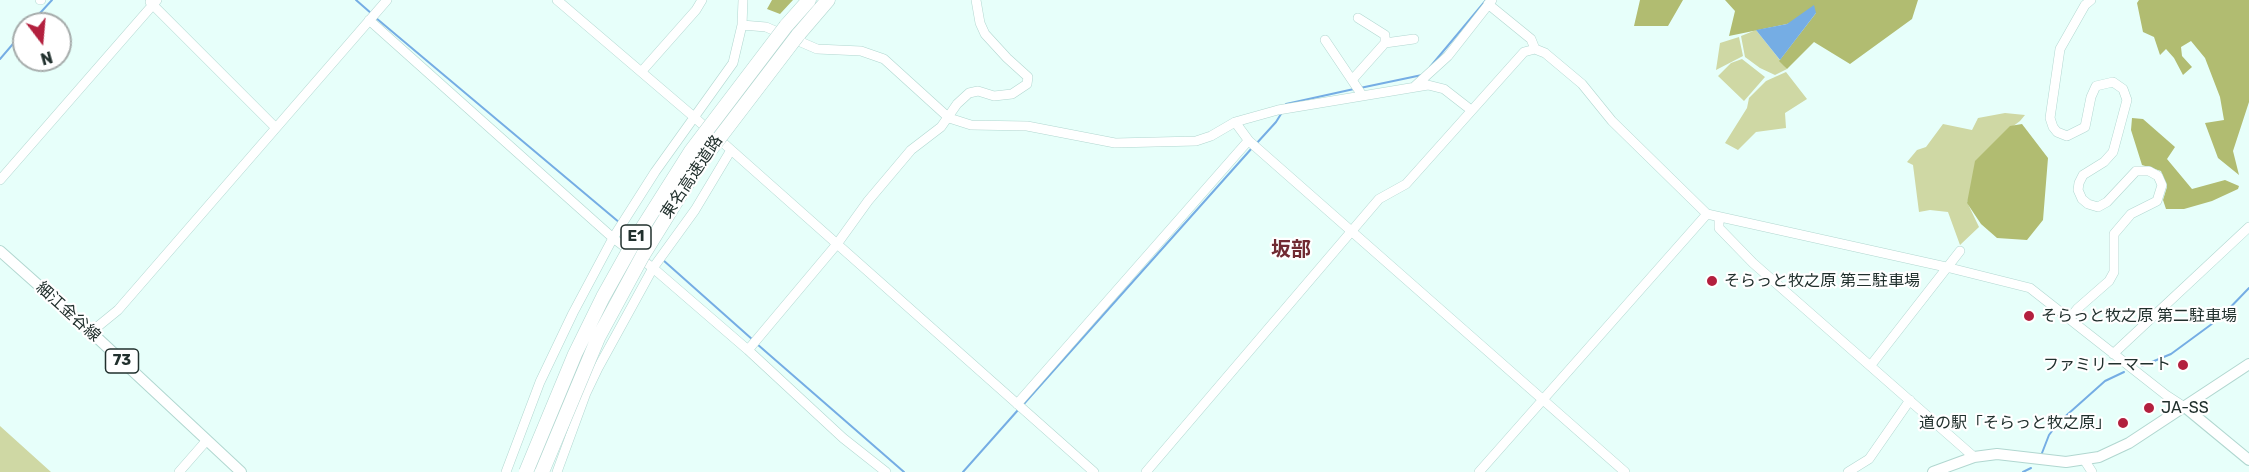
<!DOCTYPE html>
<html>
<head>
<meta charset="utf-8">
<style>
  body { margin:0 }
  #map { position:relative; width:2249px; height:472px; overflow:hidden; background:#e7fffa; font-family:Rubik,sans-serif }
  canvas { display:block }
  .north { position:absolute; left:12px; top:12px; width:60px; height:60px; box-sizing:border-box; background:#fff; border:2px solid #a6acab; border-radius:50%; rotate:164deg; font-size:16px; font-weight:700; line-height:24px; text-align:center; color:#21302d }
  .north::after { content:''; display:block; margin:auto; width:21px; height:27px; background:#b3203e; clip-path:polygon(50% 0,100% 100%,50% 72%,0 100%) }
</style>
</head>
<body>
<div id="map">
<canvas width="2249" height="472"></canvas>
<div class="north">N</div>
</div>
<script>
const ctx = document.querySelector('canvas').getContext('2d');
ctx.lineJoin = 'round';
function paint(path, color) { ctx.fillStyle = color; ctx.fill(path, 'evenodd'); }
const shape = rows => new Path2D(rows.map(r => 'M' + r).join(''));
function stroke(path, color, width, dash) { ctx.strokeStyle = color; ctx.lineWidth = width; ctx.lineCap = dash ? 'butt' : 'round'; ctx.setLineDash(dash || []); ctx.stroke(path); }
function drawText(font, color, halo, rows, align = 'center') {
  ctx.font = font + ' Rubik,"Noto Sans JP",sans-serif'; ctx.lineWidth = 4.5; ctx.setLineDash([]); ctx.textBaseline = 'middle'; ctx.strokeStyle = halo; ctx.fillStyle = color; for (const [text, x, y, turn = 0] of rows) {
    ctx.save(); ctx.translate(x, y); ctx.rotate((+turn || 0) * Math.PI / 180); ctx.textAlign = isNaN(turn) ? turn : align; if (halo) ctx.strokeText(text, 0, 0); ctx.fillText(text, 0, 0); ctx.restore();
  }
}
const green = shape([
  [1756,30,1787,69,1775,75,1760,68,1745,57,1741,36],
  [1739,37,1743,56,1716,70,1720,43],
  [1742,59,1765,77,1744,101,1718,76,1731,63],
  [1786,72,1807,99,1785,113,1786,128,1756,132,1738,150,1725,143,1747,108,1749,98,1766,81],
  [2005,113,2025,115,2020,121,2004,133,1967,202,1979,227,1960,245,1948,212,1930,210,1919,212,1913,165,1907,162,1917,150,1926,147,1943,124,1972,130,1978,118],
  [0,426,51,472,0,472]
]);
const forest = shape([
  [772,0,793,0,780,14,767,9],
  [1640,0,1683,0,1668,26,1634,26],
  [1725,0,1918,0,1912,19,1850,64,1814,42,1787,69,1779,61,1816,13,1787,24,1729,36,1735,11],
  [2139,0,2249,0,2249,102,2233,151,2239,175,2218,158,2205,123,2224,120,2220,97,2205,58,2191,41,2181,47,2182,56,2192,67,2183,75,2174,58,2166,49,2160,55,2154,37,2143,32,2137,3],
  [2132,118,2143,119,2175,147,2167,159,2192,189,2225,180,2239,186,2238,189,2212,201,2184,209,2166,209,2163,200,2167,187,2161,171,2142,165,2131,130],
  [2022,124,2048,158,2043,220,2027,240,1997,238,1981,224,1967,203,1975,161,2010,126]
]);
const water = shape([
  [1814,5,1816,13,1780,60,1756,30,1787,24]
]);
const stream = shape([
  [356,0,372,14],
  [376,18,620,223],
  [30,24,52,0],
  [0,59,24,31],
  [1430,67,1486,0],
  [1360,88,1422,75],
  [1285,106,1286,104,1354,89],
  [1256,144,1276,122,1281,114],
  [624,227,634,235],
  [663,260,753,340],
  [757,344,904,472],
  [2142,366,2171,354,2220,318,2249,288],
  [1022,406,1252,148],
  [2042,453,2049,435,2059,422,2105,381,2124,372],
  [963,472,1018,410],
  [2023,472,2031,468]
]);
const minor = shape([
  [40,0,41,0],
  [557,0,694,117,1094,472],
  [150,2,275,127],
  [1488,4,1531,39,1535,49],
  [369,20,613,238,653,268,748,350,843,438,886,472],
  [742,25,766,27,817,49,861,51,884,59,949,118,971,125,1027,126,1115,143,1196,141,1211,136,1235,122,1278,110,1428,85,1444,89,1471,110],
  [1325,40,1362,95],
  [1385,43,1414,39],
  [642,71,696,10,702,0],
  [1352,80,1385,43,1385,35,1358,18],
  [1415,86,1448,56,1492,0],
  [1235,122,1249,141,1625,472],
  [0,180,157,0],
  [1719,217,1719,228,1753,263,1974,457],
  [2069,319,2077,309,2109,281,2114,272,2114,234,2131,214,2157,201,2162,185,2158,176,2149,171,2136,171,2107,202,2098,207,2088,204,2082,199,2078,190,2079,183,2083,175,2104,162,2113,152,2127,100,2123,89,2113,82,2096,86,2091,97,2085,127,2067,136,2057,132,2053,127,2050,118,2060,49,2085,5,2091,0],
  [91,332,118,310,387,0],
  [748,350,837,244,868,201,911,150,941,127,957,104,969,93,978,91,994,96,1012,94,1027,84,1028,77,1007,58,985,34,980,23,976,0],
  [2113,354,2249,227],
  [1871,365,1960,251],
  [1017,404,1248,141],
  [2085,461,2092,472],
  [179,472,207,440],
  [506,472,540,382,573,313,613,238,655,172,733,63,742,25,743,0],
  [557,472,586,393,598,368,653,268,695,210,731,150],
  [1146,472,1379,199,1406,184,1524,52,1535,49,1545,53,1582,84,1612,121,1707,214,1946,267,2030,288,2166,395,2186,408],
  [1479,472,1707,214],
  [1848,472,1869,459,1910,400]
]);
const major = shape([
  [0,251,91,332,241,472],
  [2186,408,2249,460],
  [1933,472,1974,457,1997,454,2066,462,2099,457,2129,443,2249,364]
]);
const highway = shape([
  [786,26,809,0],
  [798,35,828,0]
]);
const highwayBridge = shape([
  [526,472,575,354,603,297,636,238,691,151,786,26],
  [542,472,598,338,643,255,698,166,798,35]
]);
const markers = [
  [1712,281,6,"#b3203e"],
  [2029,316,6,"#b3203e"],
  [2183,365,6,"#b3203e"],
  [2149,408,6,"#b3203e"],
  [2123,423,6,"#b3203e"]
];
const shields = [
  [636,237,30],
  [122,361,33]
];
const shieldNames = [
  ["E1",636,237],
  ["73",122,361]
];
const streetNames = [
  ["東名高速道路",692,177,-56],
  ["細江金谷線",68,312,42]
];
const poiNames = [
  ["そらっと牧之原 第三駐車場",1724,281],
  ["そらっと牧之原 第二駐車場",2041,316],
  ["ファミリーマート",2171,365,"right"],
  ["JA-SS",2161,408],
  ["道の駅「そらっと牧之原」",2111,423,"right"]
];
const quarterNames = [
  ["坂部",1291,250]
];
paint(green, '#cfd8a4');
paint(forest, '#b1bc71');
paint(water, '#75ade4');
stroke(stream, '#75ade4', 2);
stroke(minor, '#b1d7d0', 10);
stroke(major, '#b1d7d0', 12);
stroke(highway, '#b1d7d0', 15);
stroke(minor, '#fff', 9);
stroke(major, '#fff', 10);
stroke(highway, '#fff', 14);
stroke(highwayBridge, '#b1d7d0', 15, []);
stroke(highwayBridge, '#fff', 14);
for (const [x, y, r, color] of markers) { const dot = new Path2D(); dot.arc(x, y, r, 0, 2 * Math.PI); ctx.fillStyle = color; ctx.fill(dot); stroke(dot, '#fff', 2); }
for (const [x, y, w] of shields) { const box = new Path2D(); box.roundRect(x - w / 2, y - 12, w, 24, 4.5); ctx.fillStyle = '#fff'; ctx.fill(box); stroke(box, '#21302d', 1.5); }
drawText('bold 15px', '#21302d', null, shieldNames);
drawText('16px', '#21302d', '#fff', streetNames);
drawText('16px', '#21302d', '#fff', poiNames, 'left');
drawText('bold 20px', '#712a32', '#fff', quarterNames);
</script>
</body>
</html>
